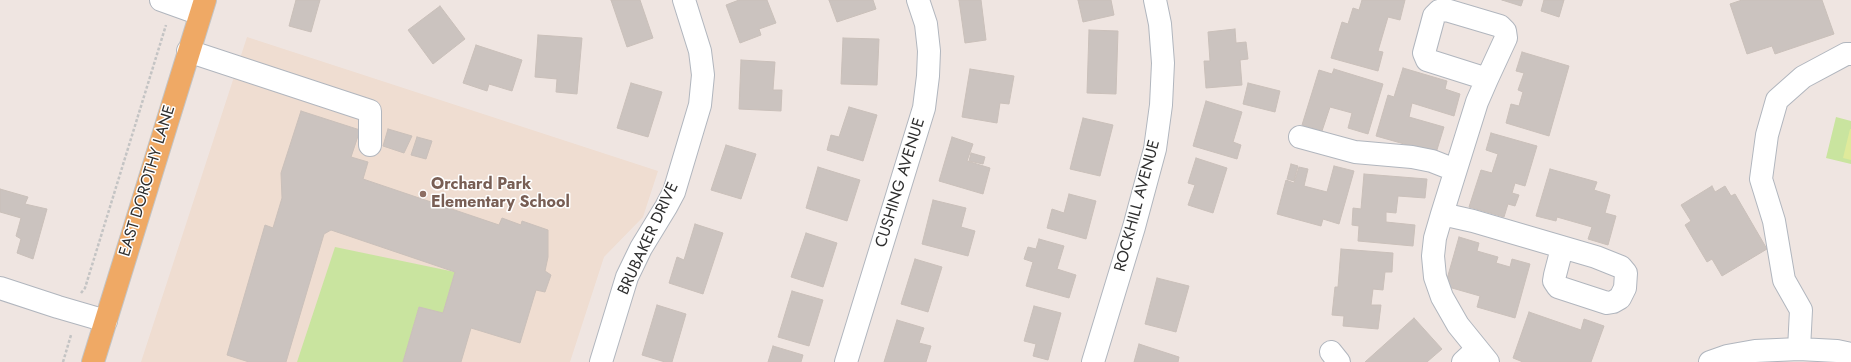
<!DOCTYPE html>
<html>
<head>
<meta charset="utf-8">
<style>
  body { margin:0 }
  canvas { display:block; background:#efe5e1 }
</style>
</head>
<body>
<canvas width="1851" height="362"></canvas>
<script>
const ctx = document.querySelector('canvas').getContext('2d');
ctx.lineJoin = 'round';
function paint(path, color) { ctx.fillStyle = color; ctx.fill(path, 'evenodd'); }
const shape = rows => new Path2D(rows.map(r => 'M' + r).join(''));
function stroke(path, color, width, dash) { ctx.strokeStyle = color; ctx.lineWidth = width; ctx.lineCap = dash ? 'butt' : 'round'; ctx.setLineDash(dash || []); ctx.stroke(path); }
function drawText(font, color, halo, rows, align = 'center') {
  ctx.font = font + ' Jost,sans-serif'; ctx.lineWidth = 3; ctx.setLineDash([]); ctx.textBaseline = 'middle'; ctx.strokeStyle = halo; ctx.fillStyle = color; for (const [text, x, y, turn = 0] of rows) {
    ctx.save(); ctx.translate(x, y); ctx.rotate((+turn || 0) * Math.PI / 180); ctx.textAlign = isNaN(turn) ? turn : align; if (halo) ctx.strokeText(text, 0, 0); ctx.fillText(text, 0, 0); ctx.restore();
  }
}
const education = shape([
  [247,37,658,171,643,217,604,257,570,362,141,362]
]);
const green = shape([
  [1836,117,1851,121,1851,164,1826,158],
  [335,247,455,272,443,313,419,307,403,362,297,362]
]);
const pitch = shape([
  [1850,129,1851,129,1851,160,1843,158]
]);
const building = shape([
  [296,0,320,0,311,32,289,26,296,0],
  [611,0,640,0,653,38,627,47,611,0],
  [739,0,767,0,776,23,759,29,761,35,740,43,726,5,739,0],
  [829,0,873,0,876,9,837,22,829,0],
  [959,0,981,0,986,40,965,43,959,0],
  [1078,0,1111,0,1114,15,1083,22,1078,0],
  [1362,0,1405,0,1400,20,1388,17,1378,51,1383,52,1378,71,1331,58,1342,22,1348,24,1353,8,1359,10,1362,0],
  [1502,0,1523,0,1521,6,1502,0],
  [1544,0,1564,0,1559,17,1541,11,1544,0],
  [1742,0,1822,0,1834,34,1775,54,1772,46,1747,54,1730,4,1742,0],
  [440,6,465,39,433,64,408,30,440,6],
  [1235,29,1236,43,1246,42,1248,59,1240,60,1242,85,1206,88,1204,61,1210,61,1208,32,1235,29],
  [1089,30,1118,31,1116,94,1087,93,1089,30],
  [538,35,582,38,577,94,556,92,557,79,535,77,538,35],
  [843,38,879,39,877,85,841,84,843,38],
  [476,45,522,60,512,91,489,84,487,91,463,83,476,45],
  [1522,52,1569,66,1549,136,1506,123,1511,104,1519,106,1523,92,1518,90,1524,73,1516,71,1522,52],
  [741,60,775,62,773,90,782,90,781,111,739,109,741,60],
  [1403,68,1447,81,1445,89,1460,94,1454,116,1412,103,1409,117,1444,127,1436,153,1376,136,1388,95,1394,97,1403,68],
  [970,69,1014,76,1009,104,1000,103,997,123,962,117,970,69],
  [1334,69,1383,84,1368,134,1348,128,1352,113,1330,107,1322,131,1302,125,1319,70,1332,74,1334,69],
  [631,83,662,92,648,137,617,128,631,83],
  [1248,83,1280,91,1275,112,1243,104,1248,83],
  [1206,101,1242,112,1233,142,1241,145,1237,159,1193,146,1206,101],
  [849,107,877,115,863,161,827,150,831,135,839,137,849,107],
  [301,111,360,130,351,157,368,162,363,179,499,225,502,218,521,225,522,221,548,230,548,257,545,271,551,275,545,292,536,290,520,343,471,328,461,362,403,362,419,307,443,313,455,272,331,230,324,234,286,362,249,362,227,355,265,225,273,228,282,198,281,173,301,111],
  [1083,118,1113,125,1100,176,1070,169,1083,118],
  [388,129,412,136,404,153,383,146,388,129],
  [1491,133,1537,146,1525,186,1515,183,1512,193,1519,195,1515,206,1508,204,1504,217,1469,207,1481,170,1492,173,1498,154,1486,150,1491,133],
  [417,137,432,141,426,159,411,155,417,137],
  [952,137,973,144,967,161,990,168,983,194,939,181,952,137],
  [726,145,756,154,741,199,711,190,726,145],
  [971,153,985,157,983,164,969,161,971,153],
  [1196,158,1227,168,1213,213,1188,205,1195,185,1188,183,1196,158],
  [1291,164,1298,166,1294,181,1287,179,1291,164],
  [1334,166,1354,171,1339,224,1323,219,1321,226,1277,214,1286,180,1294,183,1299,167,1308,169,1304,186,1327,192,1334,166],
  [818,167,860,180,847,221,806,208,818,167],
  [1550,169,1597,182,1594,190,1610,195,1605,213,1616,216,1608,245,1588,239,1592,227,1557,217,1556,221,1536,216,1550,169],
  [1364,174,1427,179,1425,198,1398,196,1396,213,1386,212,1386,222,1415,225,1413,246,1358,241,1359,226,1352,225,1353,208,1361,209,1364,174],
  [1712,186,1715,192,1725,186,1731,196,1735,194,1767,249,1722,276,1712,259,1707,262,1685,225,1691,221,1681,205,1712,186],
  [0,189,28,197,25,204,47,209,33,259,17,253,21,239,16,236,21,218,0,212,0,189],
  [1069,194,1096,201,1086,239,1047,228,1052,209,1064,213,1069,194],
  [933,200,966,208,961,227,975,231,968,256,922,244,933,200],
  [695,224,723,233,703,294,669,283,677,257,684,260,695,224],
  [806,233,837,243,823,287,791,277,806,233],
  [1459,237,1479,243,1477,251,1498,257,1496,263,1510,267,1512,259,1530,264,1515,318,1477,307,1480,296,1445,286,1459,237],
  [1039,239,1064,246,1057,269,1076,275,1069,298,1026,286,1033,262,1024,259,1028,247,1036,249,1039,239],
  [1341,249,1393,253,1392,272,1385,272,1383,290,1373,289,1371,305,1381,305,1378,329,1343,326,1344,316,1332,315,1335,287,1338,287,1341,249],
  [915,259,942,267,928,312,901,304,915,259],
  [1157,278,1189,286,1176,332,1145,324,1157,278],
  [792,291,823,300,809,346,778,337,792,291],
  [657,305,686,314,672,362,665,362,642,355,657,305],
  [1034,306,1061,313,1048,360,1033,356,1036,344,1024,341,1034,306],
  [1529,312,1581,330,1584,319,1604,326,1591,362,1523,362,1513,358,1529,312],
  [1414,318,1442,349,1427,362,1365,362,1414,318],
  [897,320,924,328,919,343,931,346,926,362,884,362,897,320],
  [1139,344,1179,357,1178,362,1134,362,1139,344],
  [773,346,803,355,801,362,768,362,773,346]
]);
const path = shape([
  [81,293,85,288,166,25],
  [63,362,71,335]
]);
const minor = shape([
  [161,0,200,14],
  [1446,10,1500,26,1505,31,1506,38,1487,79,1427,60,1424,53,1434,16,1439,11,1446,10],
  [188,51,370,111,370,145],
  [1487,79,1477,102,1442,214,1435,238,1433,256,1435,277,1442,297,1458,325,1488,362],
  [1300,137,1355,152,1412,157,1432,161,1455,170],
  [1442,214,1473,221,1596,257,1621,267,1626,273,1625,288,1620,298,1613,302,1607,303,1558,287,1554,281,1555,275,1562,248],
  [0,288,58,307,106,321],
  [1799,349,1801,310,1784,280,1774,221,1761,179,1767,135,1777,100,1803,77,1846,54,1851,54],
  [1331,352,1339,362],
  [601,362,627,277,641,248,666,207,674,192,700,105,703,75,700,51,684,0],
  [846,362,924,108,928,76,929,51,926,24,918,0],
  [1093,362,1134,227,1155,149,1161,105,1163,63,1160,24,1155,0],
  [1463,362,1477,349],
  [1710,362,1727,356,1755,351,1799,349,1837,351,1851,354]
]);
const major = shape([
  [93,362,205,0]
]);
const markers = [
  [423,194,4,"#8d6e63"]
];
const streetNames = [
  ["EAST DOROTHY LANE",148,181,-73],
  ["CUSHING AVENUE",901,183,-73],
  ["ROCKHILL AVENUE",1138,206,-75],
  ["BRUBAKER DRIVE",649,239,-65]
];
const educationNames = [
  ["Orchard Park",431,185],
  ["Elementary School",431,203]
];
paint(education, '#efddd1');
paint(green, '#c9e49f');
paint(pitch, '#dfea9b');
paint(building, '#cbc3bf');
stroke(building, '#cac0ba', 1);
stroke(minor, '#b1b6be', 24);
stroke(major, '#c4c4c4', 24);
stroke(path, '#c4c4c4', 2.5, [3, 2]);
stroke(minor, '#fff', 22);
stroke(major, '#efa965', 22);
for (const [x, y, r, color] of markers) { const dot = new Path2D(); dot.arc(x, y, r, 0, 2 * Math.PI); ctx.fillStyle = color; ctx.fill(dot); stroke(dot, '#fff', 1.5); }
drawText('16px', '#2e2e2e', '#fff', streetNames);
drawText('bold 16px', '#785e54', '#fff', educationNames, 'left');
</script>
</body>
</html>
